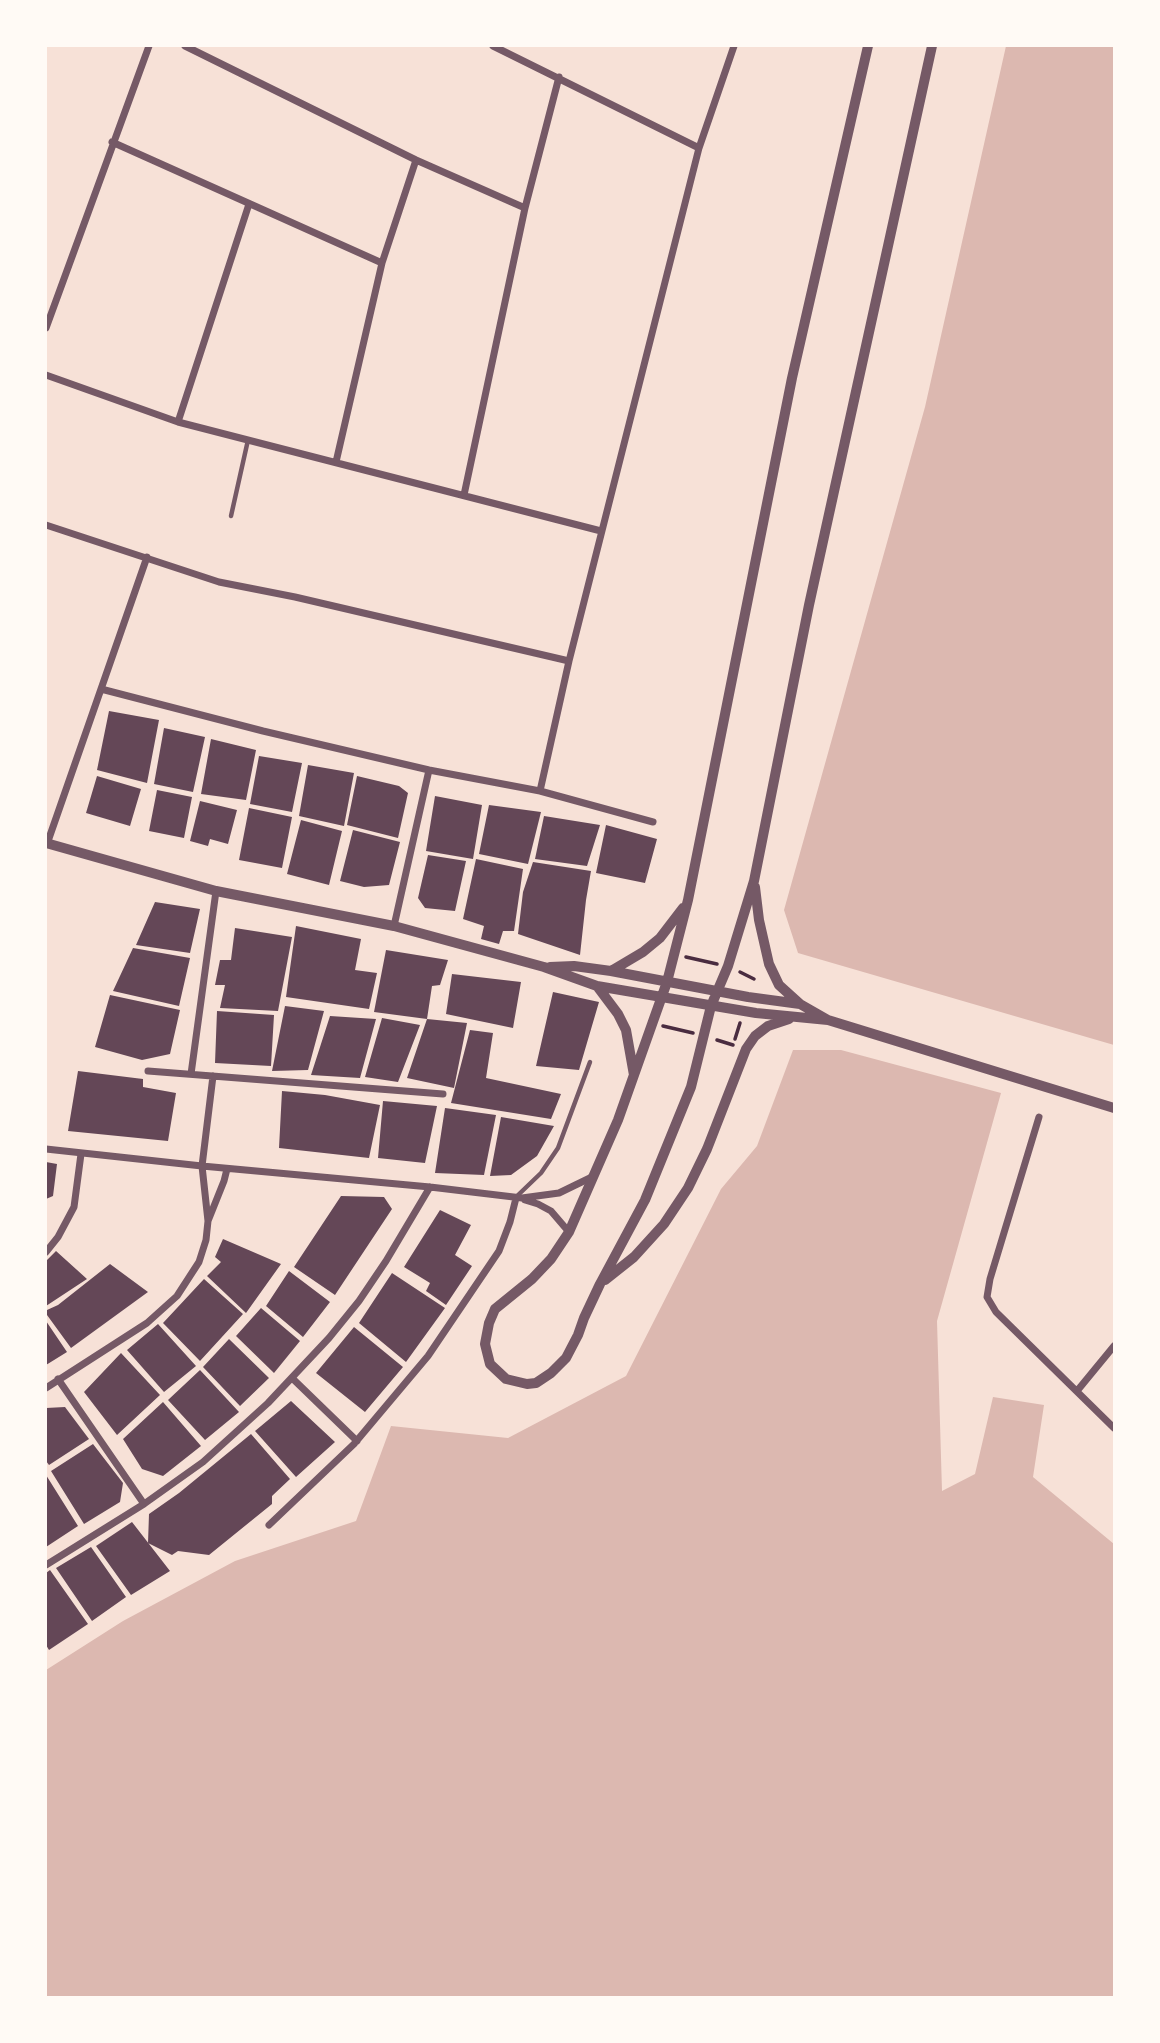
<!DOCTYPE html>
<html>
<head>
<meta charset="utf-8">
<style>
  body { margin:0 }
  #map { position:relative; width:1160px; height:2043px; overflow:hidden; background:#f7e1d7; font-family:"Roboto Condensed",sans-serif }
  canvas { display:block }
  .frame { position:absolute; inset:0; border:47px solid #fffaf5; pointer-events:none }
</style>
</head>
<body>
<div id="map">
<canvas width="1160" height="2043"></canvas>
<div class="frame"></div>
</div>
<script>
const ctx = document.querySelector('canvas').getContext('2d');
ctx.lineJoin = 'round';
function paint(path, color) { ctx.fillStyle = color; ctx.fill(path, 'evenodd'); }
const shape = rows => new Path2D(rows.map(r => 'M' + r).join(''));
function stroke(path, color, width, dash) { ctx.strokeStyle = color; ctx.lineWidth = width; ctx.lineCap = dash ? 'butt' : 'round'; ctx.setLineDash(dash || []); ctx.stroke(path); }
const water = shape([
  [1006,46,1114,46,1114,1045,798,953,784,910,925,407],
  [793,1050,841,1050,1001,1093,937,1321,942,1491,975,1474,993,1397,1044,1405,1033,1477,1114,1544,1114,1997,46,1997,46,1670,123,1621,235,1561,356,1521,391,1426,508,1438,626,1376,721,1189,757,1146]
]);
const building = shape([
  [109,711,159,720,147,783,97,770],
  [164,728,205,737,193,792,154,784],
  [211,739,256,750,246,800,201,794],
  [259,756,302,763,292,812,250,804],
  [308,765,354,773,344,826,299,816],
  [97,776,141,789,130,826,86,813],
  [357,776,399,786,408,793,398,838,347,825],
  [157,790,192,797,184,838,149,831],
  [435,796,482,805,473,859,426,851],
  [200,801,237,810,228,844,210,839,208,846,190,841],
  [489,805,541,812,528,864,479,854],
  [249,808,292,817,282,868,239,860],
  [544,816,600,825,587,866,535,859],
  [301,820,342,831,329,885,287,874],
  [606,825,657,839,645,883,596,873],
  [353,830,400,842,389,885,364,887,340,881],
  [428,855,466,861,455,911,425,908,418,898],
  [476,859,523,869,514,931,503,931,499,944,481,939,484,926,463,919],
  [533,862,591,871,586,900,580,955,518,934,523,892],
  [155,902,200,909,190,953,136,945],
  [296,926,361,939,355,970,377,973,369,1009,286,997],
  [235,928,292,937,278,1011,220,1008,225,985,215,985,220,960,231,960],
  [133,948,190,958,179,1006,113,991],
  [386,950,448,960,440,985,432,986,427,1019,374,1012],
  [452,974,521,982,513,1028,446,1014],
  [553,992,599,1002,579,1070,536,1066],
  [110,995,180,1010,170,1054,142,1060,95,1047],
  [285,1006,324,1011,308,1070,272,1071],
  [217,1011,274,1015,271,1066,215,1063],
  [330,1016,376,1019,360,1078,311,1075],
  [382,1018,420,1025,398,1082,365,1077],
  [427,1019,467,1023,454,1088,407,1078],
  [470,1030,493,1033,486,1078,561,1094,551,1119,451,1103],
  [78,1071,143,1079,143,1087,176,1093,168,1141,68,1131],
  [282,1091,325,1095,380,1105,369,1158,279,1148],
  [383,1101,437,1106,425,1163,378,1158],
  [445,1108,496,1115,484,1175,435,1173],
  [501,1117,554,1126,537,1156,511,1175,490,1176],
  [46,1162,57,1164,53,1196,46,1199],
  [341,1196,384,1197,392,1209,335,1295,294,1267],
  [440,1210,471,1225,455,1255,472,1266,446,1305,426,1291,430,1283,404,1267],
  [223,1239,281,1264,246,1313,207,1276,221,1262,215,1257],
  [56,1251,87,1279,46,1306,46,1261],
  [110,1264,148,1292,71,1348,47,1315,47,1310,58,1305],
  [289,1271,330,1302,303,1337,266,1306],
  [392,1273,445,1308,406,1362,359,1323],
  [204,1279,243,1314,200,1361,163,1323],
  [261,1308,300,1341,274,1373,236,1336],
  [46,1321,67,1352,46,1365],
  [158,1324,196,1366,164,1392,127,1350],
  [354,1327,403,1367,365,1412,316,1373],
  [229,1339,269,1378,240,1406,203,1367],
  [121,1353,160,1395,117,1435,84,1392],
  [200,1370,239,1412,205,1440,168,1400],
  [291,1401,335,1442,296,1477,255,1431],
  [163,1402,201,1446,163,1476,142,1469,123,1439],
  [65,1407,89,1439,49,1465,46,1461,46,1408],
  [251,1434,290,1479,272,1496,272,1504,209,1555,178,1551,172,1555,148,1543,149,1514,179,1493],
  [93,1444,123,1483,120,1502,84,1524,51,1471],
  [46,1475,78,1526,46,1547],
  [132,1522,170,1571,131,1595,96,1546],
  [91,1547,126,1597,92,1621,56,1568],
  [50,1570,88,1624,49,1650,46,1645,46,1573]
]);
const path = shape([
  [686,957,717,964],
  [740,972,754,979],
  [663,1026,693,1033],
  [735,1039,740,1023],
  [717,1040,733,1045]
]);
const service = shape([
  [231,516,248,440],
  [516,1197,541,1173,558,1148,590,1062]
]);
const minor = shape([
  [185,46,416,160,525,208],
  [493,46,699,148],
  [112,142,382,263],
  [46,328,149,46],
  [46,375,178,422,601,531],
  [178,422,249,204],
  [336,462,382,263,416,160],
  [464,495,525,208,559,77],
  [46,525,219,582,295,597,569,661],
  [101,689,263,731,429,770,540,791,653,822],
  [540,791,569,661,699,148,734,46],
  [47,844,147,557],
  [394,926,429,770],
  [148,1071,443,1094],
  [191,1074,216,891],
  [1039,1117,990,1279,987,1297,996,1312,1114,1428],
  [46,1149,202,1166,430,1187,522,1198,559,1193,594,1176],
  [525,1200,538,1204,551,1211,569,1232],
  [208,1221,202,1166,213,1076],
  [46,1252,58,1237,74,1207,81,1154],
  [292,1378,357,1441],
  [58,1379,144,1504],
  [46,1388,147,1323,177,1296,199,1262,206,1240,208,1221,224,1181,227,1169],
  [1077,1391,1114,1346],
  [269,1525,354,1444,428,1356,499,1251,510,1222,516,1198],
  [46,1565,144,1504,203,1462,268,1403,329,1338,359,1301,386,1261,430,1187]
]);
const tertiary = shape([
  [868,46,792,378,688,900,667,982,618,1120,569,1232,551,1259,532,1279,495,1309,489,1323,485,1344,490,1364,506,1379,527,1384,536,1383,551,1373,566,1358,578,1335,584,1318,600,1284,645,1200,691,1087,711,1006,728,966,754,881,809,605,932,46],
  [46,843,216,891,394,926,544,967,597,986,756,1013,828,1020],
  [755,887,759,920,769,964,779,985,800,1004],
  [550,967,574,966,611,971,748,997,800,1004,828,1020,1114,1108],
  [611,971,643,952,660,938,683,908],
  [597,986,618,1014,626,1030,634,1075],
  [605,1280,634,1257,664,1224,688,1188,707,1149,746,1049,755,1036,768,1026,789,1019]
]);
paint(water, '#dcb8b0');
paint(building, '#644757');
stroke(path, '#4a2c40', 3.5);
stroke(service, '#755966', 4.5);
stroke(minor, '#755966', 7);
stroke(tertiary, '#755966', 10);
</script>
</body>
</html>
